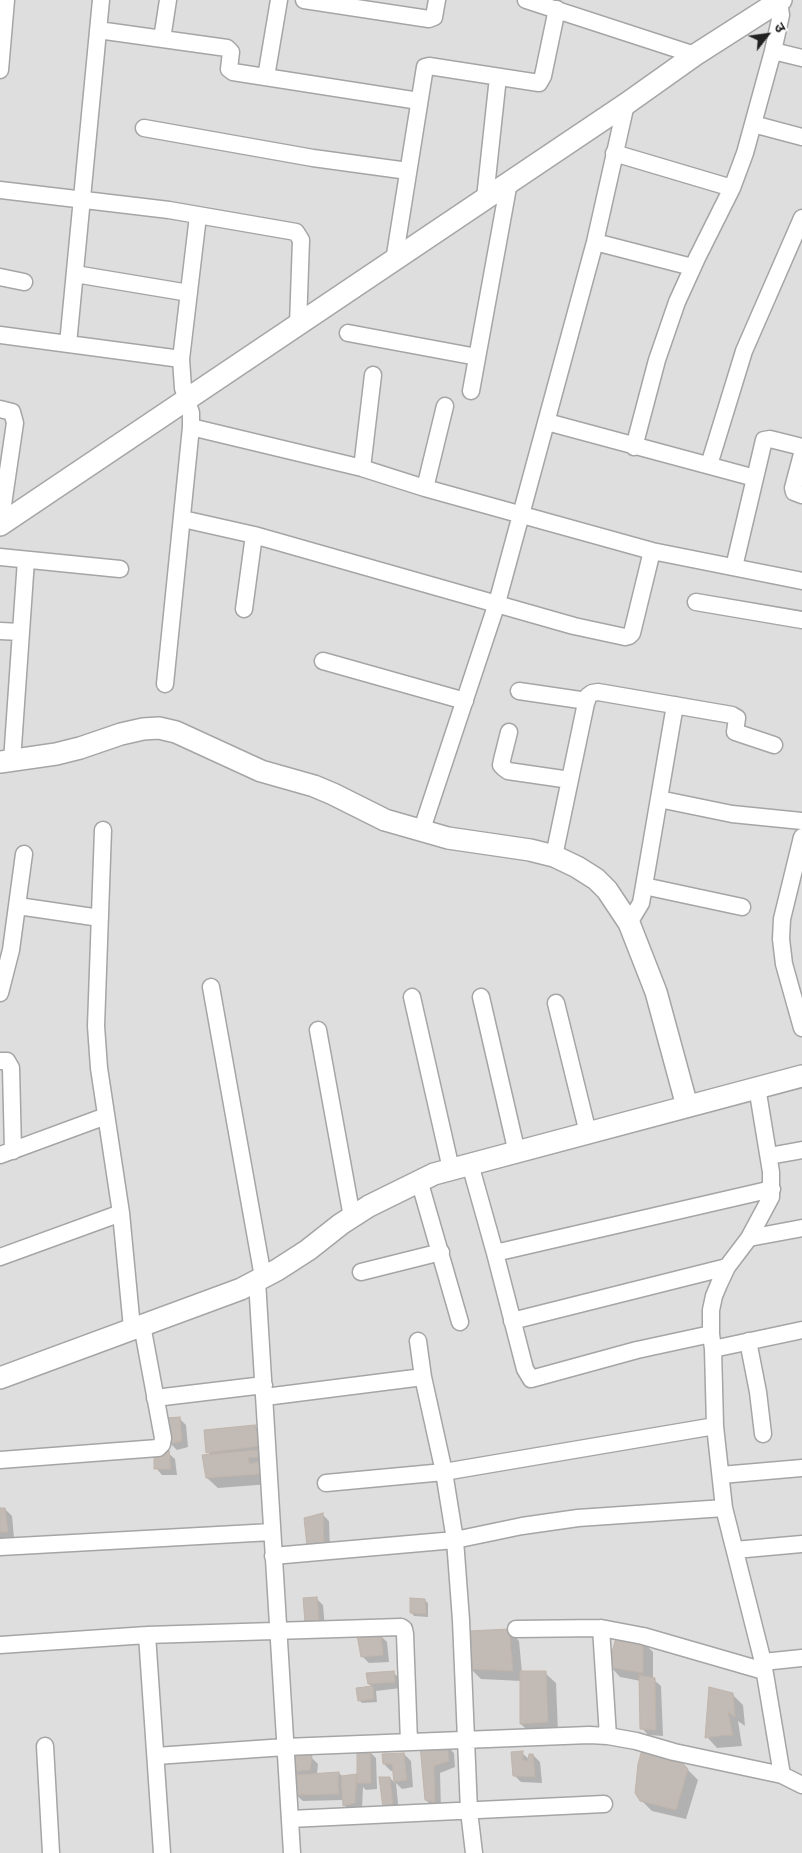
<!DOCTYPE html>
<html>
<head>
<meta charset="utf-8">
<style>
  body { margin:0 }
  #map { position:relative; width:802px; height:1853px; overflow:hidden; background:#f0eee8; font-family:"PT Sans","Noto Sans Devanagari",sans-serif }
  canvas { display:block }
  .north { position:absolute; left:742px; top:10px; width:50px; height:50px; -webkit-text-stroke:4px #fff; paint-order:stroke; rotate:60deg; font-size:14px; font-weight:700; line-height:20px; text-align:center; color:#212121 }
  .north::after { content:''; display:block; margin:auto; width:18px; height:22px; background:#212121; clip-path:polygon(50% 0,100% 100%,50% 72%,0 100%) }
</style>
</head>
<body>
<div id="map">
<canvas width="802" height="1853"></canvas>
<div class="north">उ</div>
</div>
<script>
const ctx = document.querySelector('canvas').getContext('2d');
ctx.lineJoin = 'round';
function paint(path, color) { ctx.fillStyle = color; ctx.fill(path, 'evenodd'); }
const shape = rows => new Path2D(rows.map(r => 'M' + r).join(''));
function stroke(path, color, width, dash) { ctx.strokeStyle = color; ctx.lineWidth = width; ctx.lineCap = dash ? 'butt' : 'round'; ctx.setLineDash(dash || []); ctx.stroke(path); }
const residential = shape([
  [0,0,802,0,802,1853,0,1853]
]);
const shadow = shape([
  [179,1418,186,1425,188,1447,177,1450,170,1443],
  [255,1426,266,1437,270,1484,218,1488,207,1478,211,1456,208,1452],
  [168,1453,175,1459,177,1475,162,1475,156,1468],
  [5,1509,12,1516,14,1538,0,1539,0,1510],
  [322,1514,329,1521,330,1551,315,1552],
  [316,1598,323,1605,325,1628,306,1622],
  [424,1600,428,1603,428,1617,414,1616,411,1612],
  [509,1630,519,1641,522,1673,545,1673,556,1683,558,1732,531,1734,521,1724,521,1681,481,1679,471,1669],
  [380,1635,387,1642,389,1662,369,1663,362,1656],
  [643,1642,653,1652,653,1679,661,1686,663,1736,648,1735,642,1728,641,1681,620,1677,610,1666],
  [393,1672,400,1679,401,1688,376,1691,377,1702,362,1703,359,1700,372,1687,369,1684],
  [732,1694,743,1705,745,1726,738,1721,742,1746,717,1748,707,1737],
  [422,1746,447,1746,454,1753,455,1767,440,1773,441,1809,433,1807,426,1800],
  [369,1751,376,1758,377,1789,366,1790,363,1787,362,1809,351,1812,344,1805,344,1800,303,1801,296,1795,299,1776,294,1771,311,1757,318,1764,317,1774,339,1773,343,1777,356,1776,359,1778],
  [522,1753,530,1760,533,1755,540,1762,542,1783,521,1782,514,1775],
  [404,1754,411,1761,413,1787,402,1789,396,1783,399,1813,391,1814,390,1778,395,1783,394,1771,391,1771,384,1764],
  [686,1768,698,1780,686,1819,652,1811,641,1800]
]);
const building = shape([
  [180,1417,182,1441,169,1444,166,1418,180,1417],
  [255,1425,260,1446,206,1453,204,1430,255,1425],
  [257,1450,259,1457,248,1458,250,1464,259,1461,260,1474,206,1478,202,1455,257,1450],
  [169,1451,171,1469,154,1469,154,1453,169,1451],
  [0,1508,5,1508,8,1532,0,1532,0,1508],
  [323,1513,324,1545,307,1546,304,1518,323,1513],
  [317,1597,319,1621,305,1622,303,1598,317,1597],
  [410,1598,425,1599,426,1614,410,1613,410,1598],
  [509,1629,513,1671,470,1669,469,1631,509,1629],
  [381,1633,383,1655,361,1657,357,1635,381,1633],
  [617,1634,643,1641,643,1673,608,1667,617,1634],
  [394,1671,395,1682,368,1684,366,1673,394,1671],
  [520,1671,546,1671,548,1722,520,1724,520,1671],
  [639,1675,655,1678,656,1730,640,1729,639,1675],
  [373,1686,374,1699,358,1701,356,1688,373,1686],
  [709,1687,733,1693,735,1717,728,1712,733,1736,725,1735,705,1738,709,1687],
  [447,1744,449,1761,434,1766,435,1803,425,1800,420,1745,447,1744],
  [643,1746,676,1756,688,1769,676,1810,640,1801,635,1793,638,1764,643,1746],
  [291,1749,304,1749,312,1756,310,1770,293,1772,291,1749],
  [357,1750,370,1750,371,1783,357,1783,357,1750],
  [523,1751,522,1760,528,1761,529,1754,533,1754,535,1777,513,1776,511,1752,523,1751],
  [404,1753,407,1780,394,1782,392,1764,383,1764,382,1754,404,1753],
  [339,1772,338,1784,339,1794,295,1795,294,1775,339,1772],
  [357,1774,355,1803,343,1806,341,1776,357,1774],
  [379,1777,390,1777,393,1806,383,1808,379,1777]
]);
const minor = shape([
  [304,0,429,19,434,17,437,0],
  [526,0,695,55],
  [98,30,227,48,231,52,229,69,233,72,419,101],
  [162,39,168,0],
  [773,51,802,58],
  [0,70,6,0],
  [266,77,279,0],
  [753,124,802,137],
  [144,128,313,158,408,171],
  [614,153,732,188],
  [0,190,169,210,296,232,301,240,298,325],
  [485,198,498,77],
  [595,242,692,267],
  [394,261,425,67,429,66,539,83,543,76,557,9],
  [75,274,189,293],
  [0,277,24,282],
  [348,333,477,357],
  [0,335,181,359],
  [68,344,101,0],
  [471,391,509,182],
  [0,409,12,412,15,423,0,525],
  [547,422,755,478],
  [191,427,362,468,425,488,652,551,802,581],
  [634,447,657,360,677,302,697,258,732,188,745,153,773,51,781,15,779,1],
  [802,454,793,488,794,492,802,495],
  [709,465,744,351,802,218],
  [362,468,373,375],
  [425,488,445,406],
  [183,519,254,535,574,626,625,637,629,636,632,633,652,551],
  [0,557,120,569],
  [734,567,764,440,770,439,802,447],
  [696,602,802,620],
  [244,609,254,535],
  [0,631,21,632],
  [323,661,465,701],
  [165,684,191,427,191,413,183,388,181,359,198,216],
  [519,691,587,701],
  [509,732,502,760,501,765,504,768,508,771,570,780],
  [12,761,26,560],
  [659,799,732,814,802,821],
  [103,830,96,1026,99,1068,121,1213,132,1328],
  [421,832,497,603,595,242,626,104],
  [802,837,782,919,781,939,784,964,802,1028],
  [554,856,586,703,588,696,592,693,598,692,732,715,737,718,735,732,774,745],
  [644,886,742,907],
  [18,906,100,918],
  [629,923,641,903,644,886,675,705],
  [211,987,263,1277],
  [0,993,11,950,24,854],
  [412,997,451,1169],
  [481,997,517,1153],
  [556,1003,588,1133],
  [318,1030,352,1217],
  [0,1061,7,1061,11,1068,13,1151],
  [757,1087,771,1172,771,1197,749,1238,727,1267,719,1284,714,1296,711,1310,711,1334,713,1349,715,1426,724,1508,763,1662,782,1775],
  [0,1155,106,1116],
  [769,1156,802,1150],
  [470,1164,495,1253,525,1369,531,1379,637,1350,711,1334],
  [419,1180,460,1322],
  [749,1238,802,1228],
  [495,1253,772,1189],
  [0,1257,121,1213],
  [361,1272,441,1252],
  [257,1281,292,1853],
  [512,1321,727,1267],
  [418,1341,423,1377,444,1472,455,1540,461,1620,469,1811,474,1853],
  [748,1341,758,1392,763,1434],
  [713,1349,802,1330],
  [265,1397,423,1377],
  [155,1398,264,1385],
  [0,1460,158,1448,162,1444,163,1438,142,1325],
  [721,1475,802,1468],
  [326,1483,444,1472,715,1426],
  [0,1547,272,1532],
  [735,1550,802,1544],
  [273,1556,455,1540,522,1526,578,1518,724,1508],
  [516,1629,601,1628],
  [147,1635,162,1853],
  [0,1645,147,1635,401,1627,404,1629,405,1634,409,1742],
  [763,1662,802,1658],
  [608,1736,601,1628,643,1636,764,1671],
  [45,1746,51,1853],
  [156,1756,285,1747,589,1735,608,1736,636,1741,674,1752,782,1775,802,1785],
  [290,1819,604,1804]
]);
const tertiary = shape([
  [0,525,626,104,695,55,781,0],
  [0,762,56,754,80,748,121,734,143,729,159,728,176,732,261,771,314,786,333,794,385,820,448,838,530,850,554,856,577,867,596,879,607,890,629,923,656,992,687,1106],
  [0,1378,241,1289,277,1270,308,1250,341,1224,369,1206,434,1174,802,1076]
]);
paint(residential, '#dfdede');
paint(shadow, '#0003');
paint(building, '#c1bab5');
stroke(building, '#c1b5ab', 1);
stroke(minor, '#a5a5a5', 19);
stroke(tertiary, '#a5a5a5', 24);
stroke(minor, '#fff', 16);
stroke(tertiary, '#fff', 21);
</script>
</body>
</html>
